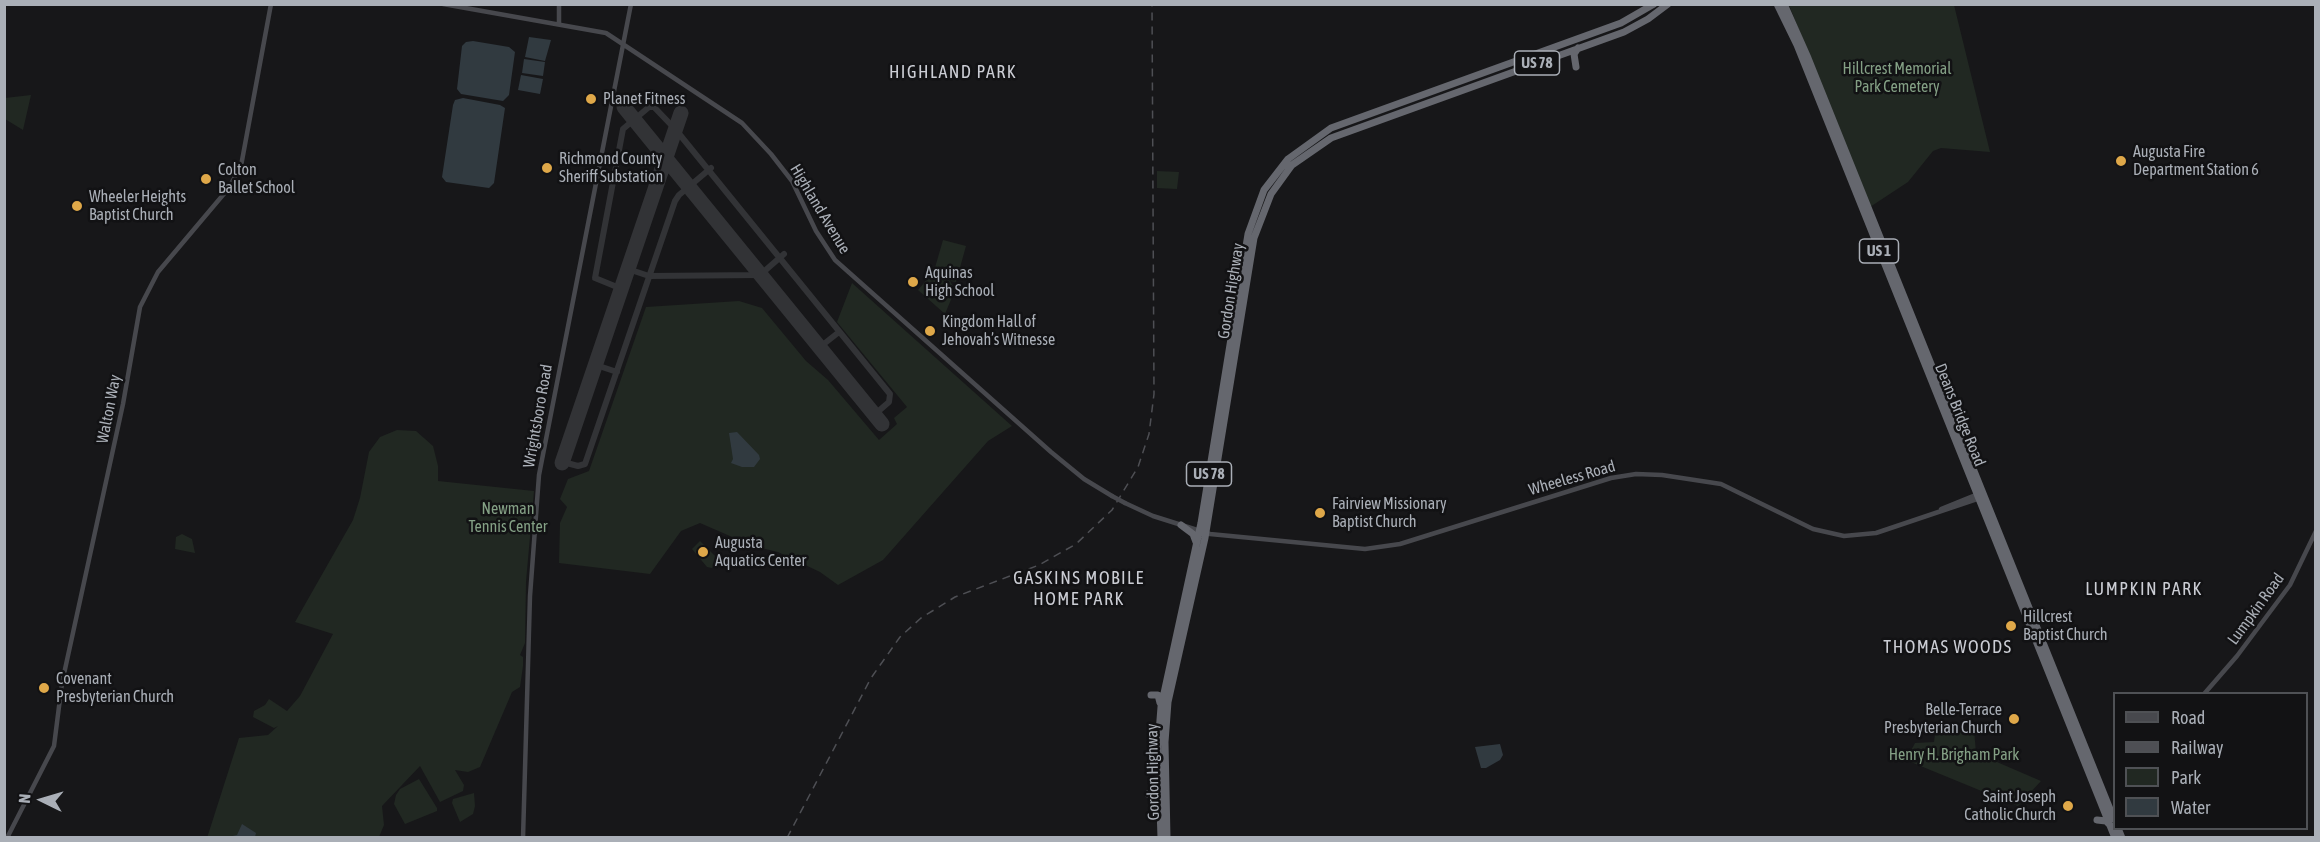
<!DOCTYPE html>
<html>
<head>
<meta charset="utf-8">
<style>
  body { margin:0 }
  #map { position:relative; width:2320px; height:842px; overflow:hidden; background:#171719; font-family:"Asap Condensed",sans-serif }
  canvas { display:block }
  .frame { position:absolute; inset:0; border:6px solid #aaafb7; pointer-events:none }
  .legend { position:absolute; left:2113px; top:692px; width:195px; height:138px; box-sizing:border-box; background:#121214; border:2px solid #4f5155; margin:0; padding:8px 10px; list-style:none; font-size:18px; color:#aaafb7 }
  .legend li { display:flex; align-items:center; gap:12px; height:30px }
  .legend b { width:30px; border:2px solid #4f5155 }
  .north { position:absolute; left:12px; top:770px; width:60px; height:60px; -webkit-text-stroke:4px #121214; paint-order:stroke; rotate:275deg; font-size:16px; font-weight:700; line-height:24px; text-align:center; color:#aaafb7 }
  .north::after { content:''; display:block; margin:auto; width:21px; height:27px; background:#aaafb7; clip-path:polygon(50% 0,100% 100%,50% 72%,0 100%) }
</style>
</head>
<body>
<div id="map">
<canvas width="2320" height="842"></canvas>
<div class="frame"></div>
<ul class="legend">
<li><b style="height:8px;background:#47484d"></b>Road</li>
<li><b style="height:8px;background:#4e4f54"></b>Railway</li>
<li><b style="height:16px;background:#212822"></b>Park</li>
<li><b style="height:16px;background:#313a40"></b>Water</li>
</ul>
<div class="north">N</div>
</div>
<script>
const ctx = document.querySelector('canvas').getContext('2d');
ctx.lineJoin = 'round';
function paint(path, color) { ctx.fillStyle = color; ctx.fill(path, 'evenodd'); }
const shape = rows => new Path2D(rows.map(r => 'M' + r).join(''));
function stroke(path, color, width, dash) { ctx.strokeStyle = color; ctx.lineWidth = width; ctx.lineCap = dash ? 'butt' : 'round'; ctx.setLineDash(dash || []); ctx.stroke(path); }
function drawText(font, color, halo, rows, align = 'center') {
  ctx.font = font + ' "Asap Condensed",sans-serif'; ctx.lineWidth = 5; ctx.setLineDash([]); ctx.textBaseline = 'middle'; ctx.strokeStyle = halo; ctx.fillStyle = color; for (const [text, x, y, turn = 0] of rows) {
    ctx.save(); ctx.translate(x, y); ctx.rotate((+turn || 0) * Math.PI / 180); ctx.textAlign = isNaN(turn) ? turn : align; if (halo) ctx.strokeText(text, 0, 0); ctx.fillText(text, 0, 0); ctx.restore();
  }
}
const green = shape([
  [1789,5,1954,5,1990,152,1941,148,1933,151,1908,182,1870,207],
  [31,95,23,130,5,119,5,98],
  [1157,171,1179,172,1177,189,1157,188],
  [943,240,966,246,956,282,950,281,955,290,945,314,918,290,934,271],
  [852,283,1012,426,988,441,883,560,838,585,820,572,778,552,753,546,700,523,681,531,650,574,559,563,560,523,567,507,560,499,568,479,589,471,646,307,739,301,762,308,806,361,828,380,879,440,897,424,894,418,907,407,837,322],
  [397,430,416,431,433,446,438,466,438,481,534,491,526,582,525,643,520,655,523,657,523,666,520,687,512,692,480,767,468,772,455,770,464,785,463,791,440,802,420,766,382,806,384,825,379,837,207,838,239,738,268,735,278,726,274,728,253,717,254,711,265,705,269,699,287,711,300,696,333,634,295,622,353,520,360,498,369,452,380,437],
  [182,534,192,539,195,553,175,549,176,537],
  [700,541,719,560,712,568,707,567,692,549],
  [1936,726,1974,729,1976,753,2041,781,2018,806,1906,760,1915,743,1934,742],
  [419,779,437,808,437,811,405,824,394,804,396,795,400,789],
  [474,793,475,806,473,814,460,822,452,803,453,799]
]);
const water = shape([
  [529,37,551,40,545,61,525,57],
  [473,41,509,47,515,52,509,95,503,101,461,94,457,89,462,46,466,42],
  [524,59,545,62,543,76,522,73],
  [521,75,543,79,540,94,518,90],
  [463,98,500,105,505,108,494,183,489,188,446,182,442,177,453,105,455,100],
  [737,432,759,455,760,459,754,467,742,467,731,463,733,459,729,433],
  [1500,744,1503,755,1500,760,1486,768,1481,768,1475,747],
  [242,824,256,833,255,837,228,837,237,835]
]);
const taxiway = shape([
  [628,269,649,276,760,275,784,254],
  [622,289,595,278,623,129,649,107,654,107,676,130,890,394,889,402,874,415],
  [820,347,839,332],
  [596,365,617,372],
  [563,462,578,466,585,464,675,201,679,195,711,168]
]);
const runway = shape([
  [624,107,882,424],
  [562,463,681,113]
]);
const secondary = shape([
  [443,4,606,33,742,123,771,154,792,181,816,231,835,260,1051,452,1084,479,1112,496],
  [559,24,559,4],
  [1125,503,1153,516,1210,534,1365,549,1400,544,1611,478,1636,474,1662,475,1721,484,1813,529,1844,536,1876,533,1980,498],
  [1941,509,1978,494],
  [2204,694,2237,656,2290,585,2316,531],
  [7,838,54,746,62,683,123,404,140,307,158,272,228,189,241,166,271,4],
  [523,838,530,596,539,475,631,4]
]);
const highway = shape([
  [1777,4,1797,45,2115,838],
  [1784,4,1808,58,2114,819],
  [1576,67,1574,54,1578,48],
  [1181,525,1193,534,1196,542],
  [1151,695,1158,695,1160,703],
  [1148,794,1155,793,1159,800],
  [2097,820,2106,821,2110,825],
  [2118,828,2122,838],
  [1161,838,1158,746,1161,707,1201,523,1248,234,1264,190,1288,159,1331,128,1621,23,1654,4],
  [1167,838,1165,742,1168,702,1205,538,1254,238,1271,194,1292,165,1331,138,1624,32,1648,19,1668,4]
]);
const rail = shape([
  [787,838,871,678,900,637,921,618,955,597,1039,565,1076,544,1112,510,1138,467,1149,434,1154,394,1152,4]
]);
const secondaryBridge = shape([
  [1112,496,1125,503]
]);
const markers = [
  [591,99,6,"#dfa849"],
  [2121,161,6,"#dfa849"],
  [547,168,6,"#dfa849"],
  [206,179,6,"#dfa849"],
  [77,206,6,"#dfa849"],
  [913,282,6,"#dfa849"],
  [930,331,6,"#dfa849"],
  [1320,513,6,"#dfa849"],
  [703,552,6,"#dfa849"],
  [2011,626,6,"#dfa849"],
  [44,688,6,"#dfa849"],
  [2014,719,6,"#dfa849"],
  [2068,806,6,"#dfa849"]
];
const shields = [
  [1537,63,45],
  [1879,251,39],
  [1209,474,45]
];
const shieldNames = [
  ["US 78",1537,63],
  ["US 1",1879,251],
  ["US 78",1209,474]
];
const parkNames = [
  ["Hillcrest Memorial",1897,69],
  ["Park Cemetery",1897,87],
  ["Newman",508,509],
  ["Tennis Center",508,527],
  ["Henry H. Brigham Park",1954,755]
];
const poiNames = [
  ["Planet Fitness",603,99],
  ["Augusta Fire",2133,152],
  ["Department Station 6",2133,170],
  ["Richmond County",559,159],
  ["Sheriff Substation",559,177],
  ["Colton",218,170],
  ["Ballet School",218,188],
  ["Wheeler Heights",89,197],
  ["Baptist Church",89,215],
  ["Aquinas",925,273],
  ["High School",925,291],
  ["Kingdom Hall of",942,322],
  ["Jehovah’s Witnesse",942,340],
  ["Fairview Missionary",1332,504],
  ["Baptist Church",1332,522],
  ["Augusta",715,543],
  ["Aquatics Center",715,561],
  ["Hillcrest",2023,617],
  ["Baptist Church",2023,635],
  ["Covenant",56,679],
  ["Presbyterian Church",56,697],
  ["Belle-Terrace",2002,710,"right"],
  ["Presbyterian Church",2002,728,"right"],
  ["Saint Joseph",2056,797,"right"],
  ["Catholic Church",2056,815,"right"]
];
const streetNames = [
  ["Highland Avenue",820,209,59],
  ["Gordon Highway",1231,291,-81],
  ["Walton Way",109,409,-79],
  ["Deans Bridge Road",1960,415,68],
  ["Wrightsboro Road",538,416,-80],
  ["Wheeless Road",1572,478,-16],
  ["Lumpkin Road",2256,609,-54],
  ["Gordon Highway",1153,772,-91]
];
const neighbourhoodNames = [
  ["HIGHLAND PARK",953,72],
  ["GASKINS MOBILE",1079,578],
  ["HOME PARK",1079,599],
  ["LUMPKIN PARK",2144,589],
  ["THOMAS WOODS",1948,647]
];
paint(green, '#212822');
paint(water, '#313a40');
stroke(taxiway, '#323336', 6);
stroke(runway, '#323336', 15);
stroke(secondary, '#47484d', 4.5);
stroke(highway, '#65676e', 7);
stroke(rail, '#4e4f54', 1.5, [8, 6]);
stroke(secondaryBridge, '#47484d', 4.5);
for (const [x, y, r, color] of markers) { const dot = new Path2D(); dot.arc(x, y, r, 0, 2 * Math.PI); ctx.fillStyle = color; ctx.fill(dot); stroke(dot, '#121214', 2); }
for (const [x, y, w] of shields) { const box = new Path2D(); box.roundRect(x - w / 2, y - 12, w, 24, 4.5); ctx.fillStyle = '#121214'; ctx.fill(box); stroke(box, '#aaafb7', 1.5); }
drawText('bold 15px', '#aaafb7', null, shieldNames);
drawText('16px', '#84a085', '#121214', parkNames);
drawText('16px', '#aaafb7', '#121214', poiNames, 'left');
drawText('16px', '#aaafb7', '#121214', streetNames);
ctx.letterSpacing = '1.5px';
drawText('18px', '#cbcdd4', '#121214', neighbourhoodNames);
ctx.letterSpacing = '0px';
</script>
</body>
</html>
